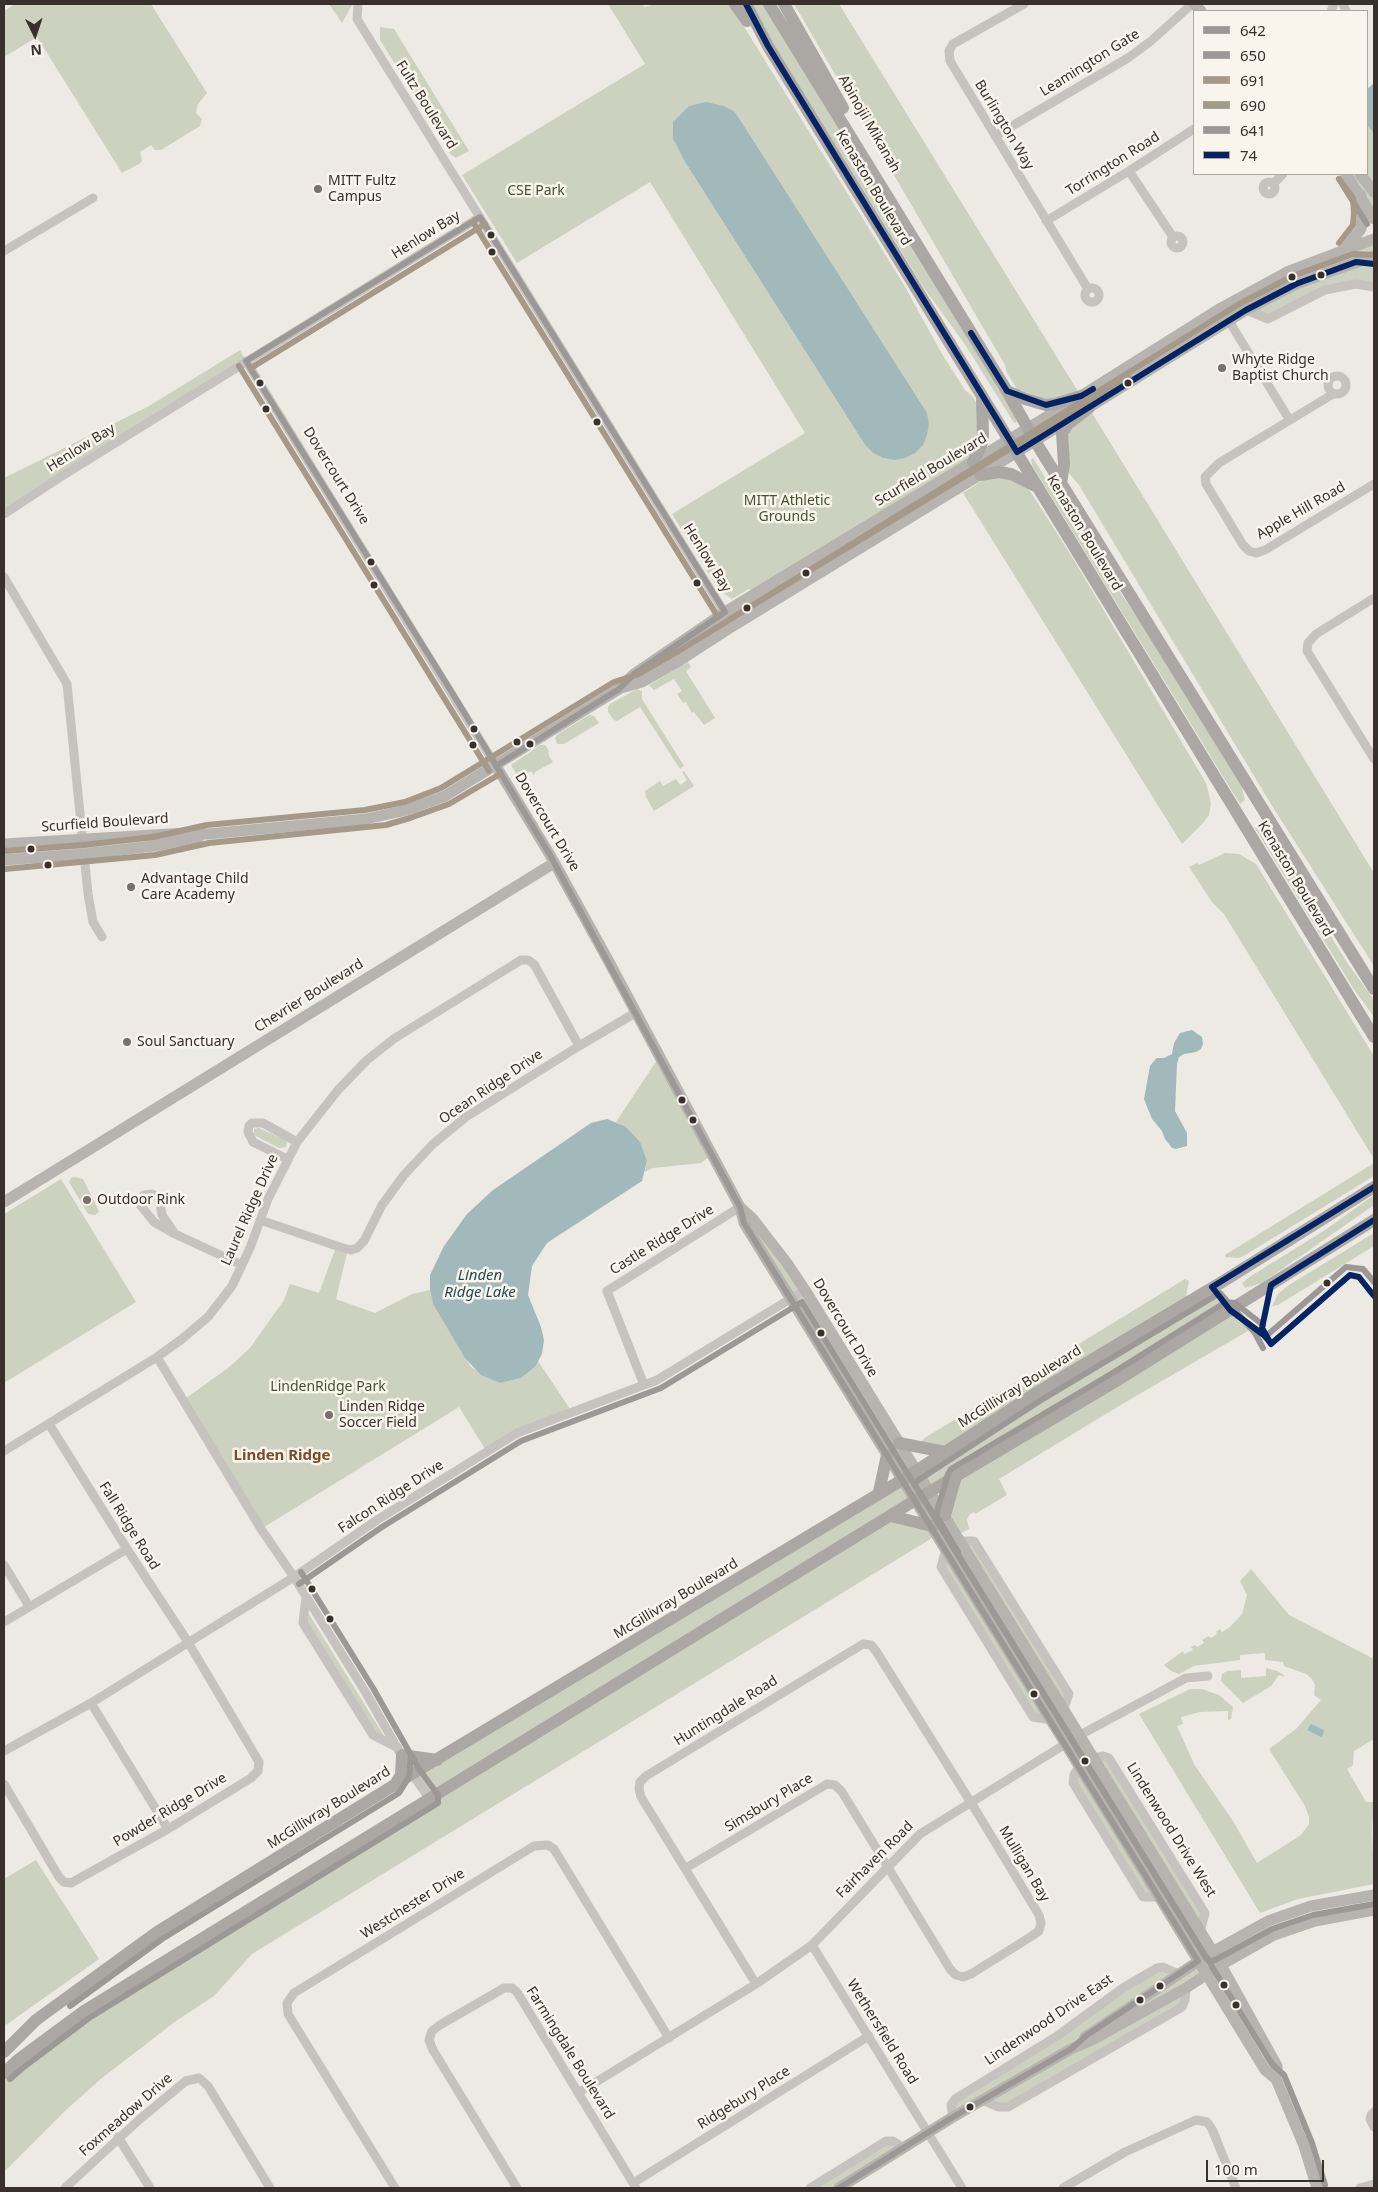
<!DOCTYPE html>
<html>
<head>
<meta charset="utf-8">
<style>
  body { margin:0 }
  #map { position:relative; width:1378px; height:2192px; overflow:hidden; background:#edeae4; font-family:"Noto Sans",sans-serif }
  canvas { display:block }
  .frame { position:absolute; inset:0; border:5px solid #37302b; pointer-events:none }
  .legend { position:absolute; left:1193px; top:10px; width:175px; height:165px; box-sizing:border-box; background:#f9f5ec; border:1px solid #aba69f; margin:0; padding:6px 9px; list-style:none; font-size:15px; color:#37302b }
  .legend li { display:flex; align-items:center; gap:10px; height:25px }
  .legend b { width:25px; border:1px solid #aba69f }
  .north { position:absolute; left:10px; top:10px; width:50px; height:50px; -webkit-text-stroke:4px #f9f5ec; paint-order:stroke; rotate:176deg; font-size:14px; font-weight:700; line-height:20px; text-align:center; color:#37302b }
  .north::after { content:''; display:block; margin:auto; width:18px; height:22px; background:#37302b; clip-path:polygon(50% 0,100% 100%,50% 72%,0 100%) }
  .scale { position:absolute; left:1206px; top:2160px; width:118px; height:22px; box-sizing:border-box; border:2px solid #37302b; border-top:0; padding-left:6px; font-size:15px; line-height:18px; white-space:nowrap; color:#37302b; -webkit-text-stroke:4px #f9f5ec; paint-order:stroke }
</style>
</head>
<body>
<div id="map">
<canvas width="1378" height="2192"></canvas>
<div class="frame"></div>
<ul class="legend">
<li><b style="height:6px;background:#9b9895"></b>642</li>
<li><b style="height:6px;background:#9b9895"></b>650</li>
<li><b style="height:6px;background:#a59a8a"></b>691</li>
<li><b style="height:6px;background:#a59a8a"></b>690</li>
<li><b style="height:6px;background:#9b9895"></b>641</li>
<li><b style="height:6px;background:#052465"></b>74</li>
</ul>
<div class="north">N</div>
<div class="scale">100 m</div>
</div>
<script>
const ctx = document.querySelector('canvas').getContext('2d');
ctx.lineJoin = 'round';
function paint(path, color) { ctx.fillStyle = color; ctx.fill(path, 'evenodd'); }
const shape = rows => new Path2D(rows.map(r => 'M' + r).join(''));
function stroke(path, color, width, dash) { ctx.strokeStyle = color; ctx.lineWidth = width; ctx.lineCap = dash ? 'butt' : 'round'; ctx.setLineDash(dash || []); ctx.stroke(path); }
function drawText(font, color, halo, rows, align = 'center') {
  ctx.font = font + ' "Noto Sans",sans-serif'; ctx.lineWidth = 5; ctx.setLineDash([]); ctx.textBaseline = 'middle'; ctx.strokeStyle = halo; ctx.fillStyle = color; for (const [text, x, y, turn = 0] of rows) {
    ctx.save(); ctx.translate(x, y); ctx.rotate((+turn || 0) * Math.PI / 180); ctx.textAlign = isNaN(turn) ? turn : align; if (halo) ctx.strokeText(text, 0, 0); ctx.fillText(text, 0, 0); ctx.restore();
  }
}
const green = shape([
  [15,4,151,4,207,93,198,104,196,113,202,119,200,126,161,150,155,150,151,145,140,152,142,161,139,164,122,173,37,37,4,57,4,11],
  [329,4,351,4,352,5,342,23],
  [608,4,642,4,645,7,656,4,730,4,904,285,942,354,965,390,973,397,979,408,975,458,835,545,843,558,733,626,619,689,753,593,749,589,732,599,719,590,672,514,805,433,650,182,517,263,462,175,645,64],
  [735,112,743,127,894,460,883,458,873,453,865,445,685,162,673,139],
  [749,4,763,4,1013,411,1017,422,1014,423,966,346,922,285],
  [794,4,839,4,1079,393,1047,402,1017,389,1007,373,1005,365],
  [380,27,394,29,469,151,456,158,451,155,380,40],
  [1367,125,1374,133,1374,219,1346,174,1367,174],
  [1374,239,1374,256,1369,263,1374,264,1374,287,1325,290,1268,319,1246,310,1089,408,1081,396,1287,272],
  [240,350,246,361,4,514,4,478,149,406],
  [1092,413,1374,873,1374,966,1269,801,1079,485,1068,472,1062,459,1069,432,1078,422],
  [1033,458,1094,556,1141,622,1241,784,1245,800,1240,804,1033,467,1031,460],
  [997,476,1021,482,1030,491,1074,560,1206,783,1211,803,1209,815,1204,822,1182,844,963,493,985,479],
  [941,488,942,490,924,505,897,520],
  [688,662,691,667,686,671,715,718,704,725,694,712,692,713,686,702,683,703,677,694,682,691,674,679,654,690,649,685],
  [637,689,642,691,642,699,684,766,680,769,640,707,617,721,614,720,608,712,608,707,610,704],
  [589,715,594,716,599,723,564,744,557,744,555,738,558,734],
  [540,745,545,745,548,749,549,756,553,762,535,772,534,775,531,771,519,778,511,765],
  [684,771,694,786,654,811,646,797,645,791,660,781,663,786,676,779,680,785,682,784,687,780,682,772],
  [1259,825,1268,833,1346,961,1374,1000,1374,1017,1353,988,1255,828],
  [208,834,4,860,4,844],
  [1225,853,1239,854,1256,864,1374,1056,1374,1159,1224,914,1212,902,1189,867,1197,863,1199,865],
  [659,1057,712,1155,701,1163,653,1168,645,1172,647,1161,625,1126,616,1122],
  [259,1128,285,1140,287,1143,286,1147,279,1148,254,1135,254,1129],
  [1374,1163,1374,1176,1247,1254,1239,1258,1225,1257,1225,1255],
  [75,1177,83,1179,98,1209,99,1212,95,1215,88,1214,69,1182,71,1178],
  [61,1179,136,1302,4,1383,4,1214],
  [1374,1195,1374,1205,1262,1283,1245,1288,1242,1283,1251,1276,1325,1230],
  [753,1219,916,1470,945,1453,921,1448,923,1439,1185,1279,1189,1281,1185,1302,1212,1287,1230,1310,1253,1328,1119,1406,999,1479,1007,1495,975,1514,974,1512,969,1515,967,1520,969,1529,957,1535,969,1540,1069,1694,1064,1708,1094,1758,1109,1758,1205,1913,1200,1932,1212,1952,1198,1961,1206,1974,1221,1965,1277,2066,1276,2079,1206,1975,1186,1988,1182,2007,1008,2107,982,2101,953,2117,951,2105,1157,1968,1179,1974,1198,1961,1159,1897,1143,1897,1073,1783,1079,1766,1051,1720,1033,1717,941,1567,946,1549,937,1535,252,1954,214,1996,176,2021,102,2078,67,2109,4,2172,4,2073,19,2059,430,1799,412,1774,902,1480,744,1223],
  [916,1471,930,1492,914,1500,902,1480],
  [956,1477,945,1515,935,1489],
  [915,1501,931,1525,892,1516],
  [1374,1233,1374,1246,1278,1305,1272,1306,1278,1294,1289,1285],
  [335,1250,347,1253,336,1299,375,1313,412,1294,430,1290,433,1304,471,1367,500,1383,521,1378,535,1367,538,1361,572,1412,487,1452,459,1407,261,1529,182,1401,228,1368,250,1348,284,1300,290,1284,319,1293],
  [1251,1569,1289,1615,1374,1659,1374,1739,1354,1751,1353,1765,1347,1769,1366,1802,1374,1802,1372,1828,1374,1884,1298,1899,1260,1913,1139,1714,1190,1689,1202,1689,1219,1695,1233,1707,1231,1719,1228,1720,1228,1711,1200,1712,1181,1717,1183,1724,1177,1726,1194,1764,1233,1821,1257,1863,1301,1835,1309,1824,1309,1817,1305,1806,1269,1749,1296,1729,1321,1700,1314,1695,1315,1685,1312,1679,1306,1674,1284,1666,1283,1662,1265,1660,1265,1653,1240,1655,1240,1660,1194,1666,1179,1674,1171,1671,1164,1665,1183,1651,1184,1654,1193,1650,1191,1647,1195,1645,1197,1647,1204,1643,1202,1640,1209,1636,1211,1638,1217,1634,1216,1632,1220,1629,1222,1632,1230,1627,1242,1614,1247,1595,1240,1581],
  [307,1611,386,1739,376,1734,307,1623],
  [1266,1668,1277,1671,1284,1675,1284,1677,1279,1675,1271,1686,1243,1703,1221,1681,1222,1674,1227,1671,1241,1670,1241,1678,1266,1676],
  [36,1860,99,1959,6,2025,4,2021,4,1879],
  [886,2141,904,2148,839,2188,810,2188]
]);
const water = shape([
  [1374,83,1374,133,1367,125,1367,89],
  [706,102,724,106,735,112,927,413,929,424,927,435,923,445,915,453,905,458,894,460,883,458,873,453,865,445,685,162,673,139,673,122,689,106],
  [1192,1030,1202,1037,1203,1044,1201,1049,1196,1052,1184,1054,1179,1057,1177,1064,1175,1111,1187,1133,1187,1146,1176,1149,1172,1148,1165,1139,1162,1131,1152,1119,1144,1099,1150,1066,1153,1062,1157,1058,1164,1058,1172,1054,1174,1043,1180,1033],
  [607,1119,625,1126,640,1142,647,1161,642,1181,547,1243,532,1266,528,1295,541,1327,544,1340,542,1354,535,1367,521,1378,500,1383,481,1375,465,1358,433,1304,430,1290,430,1275,444,1246,467,1214,493,1190,591,1123],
  [1311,1724,1324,1730,1323,1735,1321,1737,1307,1730]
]);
const street = shape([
  [358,4,357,19,733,626],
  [1024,4,953,44,949,51,950,61,1088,289],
  [1343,4,1346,11],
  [1331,11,1334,4],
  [995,136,1128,58,1151,41,1192,4],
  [1129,171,1173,237],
  '1263 188a6 6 0 1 1 12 0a6 6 0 1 1-12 0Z',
  [1274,183,1283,174],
  [1046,221,1129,171,1194,129],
  '1171 242a6 6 0 1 1 12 0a6 6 0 1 1-12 0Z',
  [4,251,93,198],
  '1085 295a7 7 0 1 1 14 0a7 7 0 1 1-14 0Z',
  [1221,308,1289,419],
  [1246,310,1268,319,1325,290,1356,284,1374,287],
  [246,361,496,766],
  '1328 385a9 9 0 1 1 18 0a9 9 0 1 1-18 0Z',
  [1333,394,1219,463,1205,477,1206,484,1243,545,1249,551,1256,553,1265,550,1374,484],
  [4,514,62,476,480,217],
  [4,577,67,684,88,894,93,922,102,937],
  [1374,598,1316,634,1308,643,1307,651,1374,759],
  [287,1159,253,1142,248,1132,249,1126,252,1123,263,1123,297,1142],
  [260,1220,343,1248,351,1250,357,1248,364,1241,382,1205,404,1175,433,1144,466,1117,579,1046,635,1013],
  [175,1234,162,1215,159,1198,152,1194,144,1195,140,1202,141,1206,154,1222,175,1234,242,1265],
  [157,1357,261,1529,294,1577,366,1693,412,1774,430,1799],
  [644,1385,607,1291,740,1207],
  [4,1451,157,1357,182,1339,208,1317,232,1286,250,1248,268,1199,297,1142,338,1090,367,1060,395,1038,521,960,528,960,534,964,579,1046],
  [961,1541,974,1541,1069,1694,1064,1708],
  [946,1549,941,1567,1033,1717,1051,1720],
  [4,1565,29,1606],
  [306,1597,303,1623,373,1735,398,1748],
  [4,1622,127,1549],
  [91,1703,168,1829],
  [4,1751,91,1703,294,1577,377,1520,517,1433,657,1380,805,1290],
  [1094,1758,1103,1756,1109,1758,1205,1913,1200,1932],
  [1079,1766,1074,1775,1073,1783,1143,1897,1159,1897],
  [4,1784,59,1877,64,1882,71,1883,168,1829,251,1778,258,1771,259,1762,188,1642,127,1549,49,1424],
  [686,1868,827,1784,835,1785,842,1792,950,1969,956,1975,963,1977,971,1974,1032,1936,1039,1931,1041,1923,1039,1915,975,1809,876,1651,871,1645,863,1644,646,1776,640,1782,639,1789,641,1797,756,1984],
  [812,1945,962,2188],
  [578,2093,756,1984,812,1945,920,1834,1080,1735,1186,1678,1208,1676],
  [982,2100,998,2107,1008,2107,1182,2007,1185,2000,1186,1988],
  [1374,2112,1371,2115,1370,2119,1374,2127],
  [953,2117,951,2105,955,2099,1057,2036,1123,1988,1157,1968,1163,1967,1179,1974],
  [118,2137,150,2188],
  [633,2183,869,2036],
  [65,2188,140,2119,186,2081,199,2078,208,2086,270,2188],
  [395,2188,288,2014,287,2003,294,1993,534,1846,548,1845,554,1849,669,2038],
  [517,2188,433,2050,429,2040,432,2031,440,2025,504,1988,512,1988,517,1992,636,2188],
  [810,2188,886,2141,893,2141,904,2148],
  [1063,2188,1125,2152,1196,2120,1207,2122,1212,2129,1236,2188],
  [1360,2188,1374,2184]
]);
const secondary = shape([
  [1194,4,1201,11],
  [1346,174,1374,219],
  [1360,174,1374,192],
  [1346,248,1361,229,1363,213,1361,195],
  [621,688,642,682,679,661,733,626,1017,452,1246,310,1296,284,1374,256],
  [496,766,550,855,608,960,740,1207,744,1223,1065,1743,1265,2070,1276,2079],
  [4,844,186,833,208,834,366,819,407,810,445,796,619,689,634,674,725,612,1081,396,1221,308,1287,272,1374,239],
  [4,860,84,854,154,846,199,837],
  [4,1202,554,863],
  [740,1207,753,1219,787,1263,805,1290,1221,1965,1277,2066,1276,2079,1304,2146,1317,2188],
  [1085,2037,1212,1952,1268,1921,1311,1906,1374,1895],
  [839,2188,953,2117,1071,2049,1094,2039,1186,1988,1221,1965,1274,1935,1315,1921,1374,1910]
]);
const primary = shape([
  [735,4,747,21],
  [746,4,768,46,1374,1037],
  [769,4,1007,391,1035,441,1374,989],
  [784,4,843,108],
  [1007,391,1025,399,1046,405,1055,404,1081,396],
  [973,462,981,446,983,436,982,398],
  [980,475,999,472,1011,474,1037,487],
  [1061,483,1064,464,1062,433,1068,424,1089,408],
  [899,1443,945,1452],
  [879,1492,887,1455],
  [945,1515,956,1476],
  [891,1516,932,1526],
  [394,1786,401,1775,402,1755,437,1760],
  [4,2052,36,2020,157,1932,412,1774,902,1480,1033,1395,1222,1282,1374,1187],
  [4,2073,19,2059,84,2011,909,1504,1116,1381,1374,1220]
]);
const bus1 = shape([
  [480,217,246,361,456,699,550,855,740,1207,744,1223,1198,1961,1087,2035,1071,2049,953,2117,839,2188],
  [480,217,725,612,634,674,619,689,496,766]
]);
const bus2 = shape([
  [1339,179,1367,224],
  [299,1584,382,1527,521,1441,661,1388,802,1302,1206,1958,1211,1961,1215,1960,1272,1929,1313,1915,1374,1904],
  [70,2006,162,1939,399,1793,409,1777,411,1755],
  [10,2079,25,2066,89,2018,438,1803,438,1795,419,1769,373,1688,301,1572]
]);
const bus3 = shape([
  [1339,179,1353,198,1354,213,1353,225,1339,243],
  [4,851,83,845,153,837,207,825,365,810,405,802,441,788,614,682,639,674,674,654,1241,303,1293,276,1353,254,1374,255]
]);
const bus4 = shape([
  [473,222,718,617],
  [239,366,489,771],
  [251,368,485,224],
  [730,619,1128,377],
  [5,869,155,855,209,843,386,825,410,818,449,804,500,774]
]);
const bus5 = shape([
  [1265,1337,1346,1267,1363,1269,1374,1282],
  [1263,1348,1255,1333,1220,1293,1038,1402,914,1483,1272,2064,1284,2075,1312,2143,1325,2185],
  [958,1552,936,1515,948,1474,951,1469,1111,1374,1226,1302,1235,1303,1263,1325]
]);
const bus6 = shape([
  [746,4,768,46,1017,452,1246,310,1296,284,1356,262,1374,264],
  [971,333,1007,391,1046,405,1081,396,1093,389],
  [1271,1344,1265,1336,1230,1310,1212,1287,1374,1187],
  [1271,1344,1262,1328,1271,1285,1374,1220],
  [1271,1344,1350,1275,1359,1277,1374,1296]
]);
const markers = [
  [318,189,5,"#77716c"],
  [491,235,4.5,"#37302b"],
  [492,252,4.5,"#37302b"],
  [1321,275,4.5,"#37302b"],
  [1292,277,4.5,"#37302b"],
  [1222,368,5,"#77716c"],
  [260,383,4.5,"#37302b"],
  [1128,383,4.5,"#37302b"],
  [266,409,4.5,"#37302b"],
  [597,422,4.5,"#37302b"],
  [371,562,4.5,"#37302b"],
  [806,573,4.5,"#37302b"],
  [697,583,4.5,"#37302b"],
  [374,585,4.5,"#37302b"],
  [747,608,4.5,"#37302b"],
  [474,729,4.5,"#37302b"],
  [517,742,4.5,"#37302b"],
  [530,744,4.5,"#37302b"],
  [473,745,4.5,"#37302b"],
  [31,849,4.5,"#37302b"],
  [48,865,4.5,"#37302b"],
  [131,887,5,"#77716c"],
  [127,1042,5,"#77716c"],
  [682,1100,4.5,"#37302b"],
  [693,1120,4.5,"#37302b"],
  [87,1200,5,"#77716c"],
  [1327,1283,4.5,"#37302b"],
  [821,1333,4.5,"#37302b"],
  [329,1415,5,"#77716c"],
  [312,1589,4.5,"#37302b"],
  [330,1619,4.5,"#37302b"],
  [1034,1694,4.5,"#37302b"],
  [1085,1761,4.5,"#37302b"],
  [1224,1985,4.5,"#37302b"],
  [1160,1986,4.5,"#37302b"],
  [1140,2000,4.5,"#37302b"],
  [1236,2005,4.5,"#37302b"],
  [970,2107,4.5,"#37302b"]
];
const streetNames = [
  ["Leamington Gate",1090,63,-32],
  ["Fultz Boulevard",426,105,58],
  ["Abinojii Mikanah",869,124,60],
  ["Burlington Way",1004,125,59],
  ["Torrington Road",1113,164,-32],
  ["Kenaston Boulevard",873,188,59],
  ["Henlow Bay",426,235,-32],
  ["Henlow Bay",81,448,-32],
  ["Scurfield Boulevard",931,470,-31],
  ["Dovercourt Drive",336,476,58],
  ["Apple Hill Road",1301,511,-30],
  ["Kenaston Boulevard",1084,533,59],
  ["Henlow Bay",707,558,58],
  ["Dovercourt Drive",547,822,59],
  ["Scurfield Boulevard",105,823,-4],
  ["Kenaston Boulevard",1295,879,59],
  ["Chevrier Boulevard",309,996,-32],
  ["Ocean Ridge Drive",491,1087,-34],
  ["Laurel Ridge Drive",250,1210,-66],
  ["Castle Ridge Drive",662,1240,-32],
  ["Dovercourt Drive",845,1328,59],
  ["McGillivray Boulevard",1020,1387,-32],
  ["Falcon Ridge Drive",391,1497,-33],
  ["Fall Ridge Road",129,1526,58],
  ["McGillivray Boulevard",676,1599,-31],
  ["Huntingdale Road",726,1711,-32],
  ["Simsbury Place",769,1803,-31],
  ["McGillivray Boulevard",329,1808,-32],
  ["Powder Ridge Drive",170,1810,-31],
  ["Lindenwood Drive West",1171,1830,58],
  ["Fairhaven Road",875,1860,-45],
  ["Mulligan Bay",1024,1864,59],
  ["Westchester Drive",413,1904,-32],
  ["Lindenwood Drive East",1049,2020,-34],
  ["Wethersfield Road",882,2032,58],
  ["Farmingdale Boulevard",570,2053,58],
  ["Ridgebury Place",744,2098,-32],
  ["Foxmeadow Drive",126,2115,-41]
];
const poiNames = [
  ["MITT Fultz",328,181],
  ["Campus",328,197],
  ["Whyte Ridge",1232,360],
  ["Baptist Church",1232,376],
  ["Advantage Child",141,879],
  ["Care Academy",141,895],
  ["Soul Sanctuary",137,1042],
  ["Outdoor Rink",97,1200],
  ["Linden Ridge",339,1407],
  ["Soccer Field",339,1423]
];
const parkNames = [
  ["CSE Park",536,191],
  ["MITT Athletic",787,501],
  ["Grounds",787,517],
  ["LindenRidge Park",328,1387]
];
const waterNames = [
  ["Linden",480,1276],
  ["Ridge Lake",480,1293]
];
const neighbourhoodNames = [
  ["Linden Ridge",282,1456]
];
paint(green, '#ccd2bf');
paint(water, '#a2b9bc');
stroke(street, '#c6c2bd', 9);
stroke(secondary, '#b7b3ae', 11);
stroke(primary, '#aba7a2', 12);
stroke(bus1, '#9b9895', 6);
stroke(bus2, '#9b9895', 6);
stroke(bus3, '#a59a8a', 6);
stroke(bus4, '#a59a8a', 6);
stroke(bus5, '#9b9895', 6);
stroke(bus6, '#052465', 6);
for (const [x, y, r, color] of markers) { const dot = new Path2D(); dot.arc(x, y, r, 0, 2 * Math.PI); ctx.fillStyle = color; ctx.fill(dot); stroke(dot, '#f9f5ec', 2); }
drawText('14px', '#37302b', '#f9f5ec', streetNames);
drawText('14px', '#37302b', '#f9f5ec', poiNames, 'left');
drawText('14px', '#425331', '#f9f5ec', parkNames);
drawText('italic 15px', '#244b55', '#f9f5ec', waterNames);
drawText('bold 15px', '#7e4a2c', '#f9f5ec', neighbourhoodNames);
</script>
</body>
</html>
